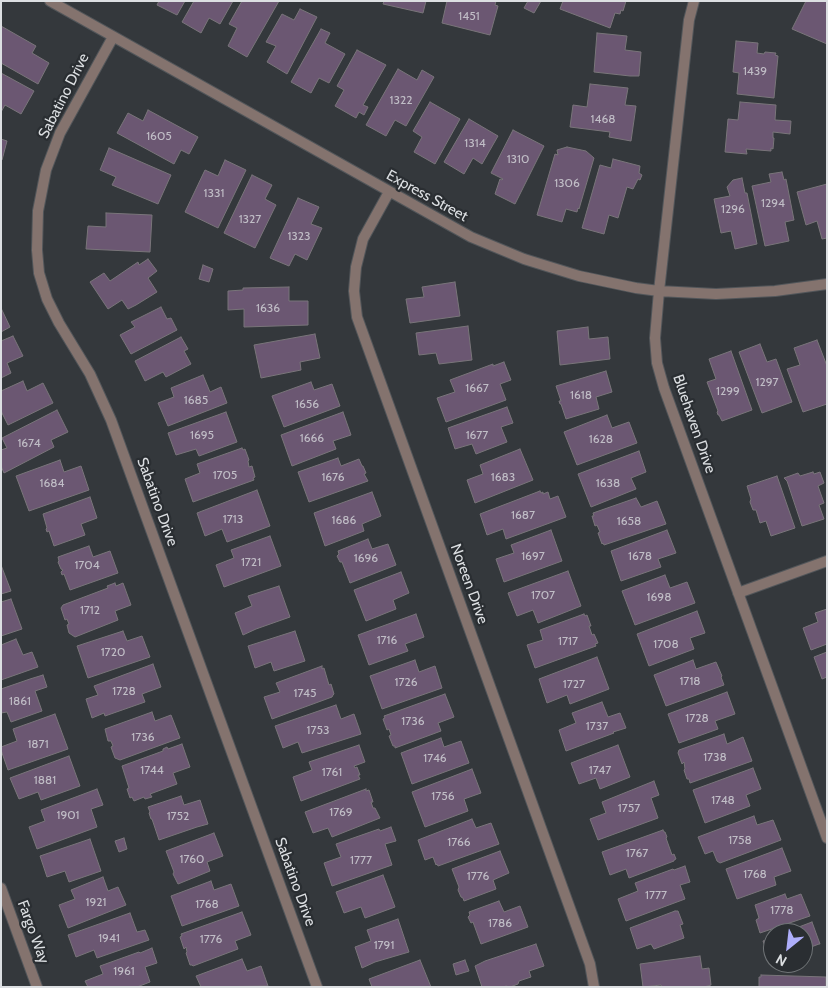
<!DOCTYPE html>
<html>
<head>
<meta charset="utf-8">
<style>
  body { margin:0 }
  #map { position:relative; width:828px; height:988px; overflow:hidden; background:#34383c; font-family:Cabin,sans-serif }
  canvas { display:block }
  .frame { position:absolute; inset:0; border:2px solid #dcdfe2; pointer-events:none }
  .north { position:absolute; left:763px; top:923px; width:50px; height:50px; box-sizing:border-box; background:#2a2e32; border:1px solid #717578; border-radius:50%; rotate:209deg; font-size:14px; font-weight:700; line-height:20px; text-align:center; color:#dcdfe2 }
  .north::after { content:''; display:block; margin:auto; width:18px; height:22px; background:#aeaefb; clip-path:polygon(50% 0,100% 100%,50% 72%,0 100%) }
</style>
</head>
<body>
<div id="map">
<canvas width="828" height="988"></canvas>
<div class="frame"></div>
<div class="north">N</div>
</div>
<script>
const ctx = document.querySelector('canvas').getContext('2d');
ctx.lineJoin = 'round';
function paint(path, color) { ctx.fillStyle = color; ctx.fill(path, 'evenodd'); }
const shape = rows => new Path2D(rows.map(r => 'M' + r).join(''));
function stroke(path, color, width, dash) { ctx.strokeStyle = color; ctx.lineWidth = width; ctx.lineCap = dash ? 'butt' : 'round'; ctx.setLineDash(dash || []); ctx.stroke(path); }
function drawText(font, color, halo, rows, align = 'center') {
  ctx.font = font + ' Cabin,sans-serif'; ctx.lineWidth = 4.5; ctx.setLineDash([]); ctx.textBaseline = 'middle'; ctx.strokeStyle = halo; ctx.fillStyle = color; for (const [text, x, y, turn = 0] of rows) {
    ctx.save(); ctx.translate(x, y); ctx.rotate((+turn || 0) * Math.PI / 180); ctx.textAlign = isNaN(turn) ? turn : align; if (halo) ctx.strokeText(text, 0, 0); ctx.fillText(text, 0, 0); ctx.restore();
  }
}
const building = shape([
  [159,1,185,1,177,15,157,5,159,1],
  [194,1,233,1,220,24,209,18,201,33,182,22,194,1],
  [242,1,279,1,247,57,228,46,237,28,229,24,242,1],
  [384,1,426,1,423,13,383,4,384,1],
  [447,1,496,1,495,5,498,6,490,35,442,23,447,1],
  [528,1,541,1,534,13,524,8,528,1],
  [563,1,626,1,623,11,621,10,620,14,615,13,610,28,560,9,563,1],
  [806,1,827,1,827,44,792,29,806,1],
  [300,9,317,17,287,74,267,62,276,46,266,42,282,14,294,20,300,9],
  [1,26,36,46,32,53,49,63,38,84,1,63,1,26],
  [321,29,330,33,325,43,345,54,329,83,319,78,311,93,291,82,321,29],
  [597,33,627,36,625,50,641,52,639,76,630,76,594,72,597,33],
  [736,41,758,43,757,53,764,54,765,52,776,53,775,55,778,56,774,98,737,94,739,73,733,72,736,41],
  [357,50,386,65,363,105,368,107,364,115,359,112,356,118,335,106,344,90,337,86,357,50],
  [398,69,417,80,422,70,434,77,406,126,395,120,386,136,366,125,398,69],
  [1,73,34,91,21,114,5,105,1,112,1,73],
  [590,84,628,88,625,105,636,106,631,141,609,137,610,132,570,127,573,105,587,107,590,84],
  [430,102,460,119,435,164,414,152,422,137,413,131,430,102],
  [740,102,776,105,775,120,791,121,790,134,773,132,773,138,774,138,773,149,771,148,771,151,746,149,747,154,725,152,728,119,738,120,740,102],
  [148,110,198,137,189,154,181,150,174,164,117,133,128,113,143,121,148,110],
  [469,119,498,136,482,164,473,158,464,174,444,162,469,119],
  [513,130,544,146,515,204,495,194,500,179,502,180,503,179,491,173,513,130],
  [1,139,7,141,2,160,1,160,1,139],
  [567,147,586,151,594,158,579,209,578,208,577,212,566,209,562,222,537,215,555,154,558,155,557,150,567,147],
  [109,148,171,175,158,204,112,185,116,177,100,170,109,148],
  [613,159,640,166,639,173,642,175,640,180,638,179,633,189,627,187,618,218,609,215,604,234,582,228,600,165,611,168,613,159],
  [225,160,246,170,218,228,185,212,205,170,218,176,225,160],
  [782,172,784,180,786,179,794,220,785,222,789,241,765,246,752,186,771,182,769,174,782,172],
  [252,175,272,185,265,199,276,205,255,248,224,233,252,175],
  [742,178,745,193,747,193,757,244,735,249,731,231,721,233,714,199,730,196,727,187,733,180,742,178],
  [827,184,827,238,822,239,817,221,806,225,797,192,827,184],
  [298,198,319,207,311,224,322,228,307,260,295,254,289,266,270,258,298,198],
  [106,213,152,215,150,252,86,249,88,226,106,227,106,213],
  [148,259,157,271,148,278,157,292,136,305,128,309,122,300,108,309,90,282,104,273,110,281,138,262,139,265,148,259],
  [203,265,213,269,209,282,199,279,203,265],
  [455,282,460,316,410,323,406,299,424,297,422,287,455,282],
  [289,287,289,301,308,301,308,325,244,327,244,309,228,310,228,291,243,290,243,288,289,287],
  [161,307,167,319,171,318,177,330,131,354,120,335,135,327,131,322,161,307],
  [1,308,10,327,1,332,1,308],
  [468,326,472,360,439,364,436,353,419,355,416,333,468,326],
  [588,327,589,339,608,337,610,359,560,365,557,331,588,327],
  [315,334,320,358,300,362,301,370,261,378,254,345,315,334],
  [13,336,23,356,7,363,11,373,1,378,1,341,13,336],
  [181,337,188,349,184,351,191,364,166,377,163,372,145,381,135,361,181,337],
  [817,340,827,366,827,404,803,412,787,369,800,365,794,348,817,340],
  [760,344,767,362,776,359,792,402,762,413,739,352,760,344],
  [731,351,752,410,722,421,719,415,718,415,717,412,718,411,707,382,716,379,709,359,731,351],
  [504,362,511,380,500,384,506,400,446,422,437,398,455,392,450,380,493,364,493,366,504,362],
  [606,371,612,392,596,397,599,409,566,419,561,404,560,404,559,401,561,401,556,386,606,371],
  [203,375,210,392,221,387,227,403,168,426,158,403,174,397,171,388,203,375],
  [23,381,27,391,43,383,53,403,8,425,1,411,1,391,23,381],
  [311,382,314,390,332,384,340,406,284,427,272,396,311,382],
  [507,407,513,423,501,427,507,442,476,454,472,444,455,449,448,428,507,407],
  [57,410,68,432,51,440,54,447,4,473,1,466,1,450,7,448,2,438,57,410],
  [226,412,237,442,199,456,196,449,176,455,168,433,226,412],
  [343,412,351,435,333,441,336,449,292,466,281,435,343,412],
  [607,415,612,428,629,422,637,443,577,465,564,432,607,415],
  [242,448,243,450,245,449,249,460,248,461,249,467,252,466,255,477,253,478,254,480,193,502,185,479,200,473,197,464,242,448],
  [520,449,533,480,475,503,467,480,483,474,480,465,520,449],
  [639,451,646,472,631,478,636,489,591,507,578,474,639,451],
  [338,458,341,466,359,459,362,466,363,466,366,473,364,474,368,481,309,502,298,472,338,458],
  [60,460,64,472,81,466,89,490,29,511,16,476,60,460],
  [813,472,814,474,820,472,824,483,818,486,824,503,819,505,824,519,802,526,787,481,784,478,798,473,800,476,813,472],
  [777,476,795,528,771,536,766,521,760,523,756,510,753,510,750,502,751,499,747,486,777,476],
  [257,490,270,526,227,542,222,529,205,536,197,513,257,490],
  [540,491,541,493,543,492,543,494,548,492,550,499,558,496,566,517,506,539,503,529,487,535,480,514,540,491],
  [372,492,381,516,362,524,364,531,325,546,314,513,372,492],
  [90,497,97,518,81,524,85,535,54,546,49,531,47,532,46,529,47,528,43,514,90,497],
  [636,498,641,507,657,501,666,524,604,545,603,543,602,544,598,533,600,532,597,525,595,526,592,516,594,516,593,513,636,498],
  [551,530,562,561,504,582,496,559,514,553,511,545,551,530],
  [667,530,676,553,658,559,661,567,621,581,611,551,667,530],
  [270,536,281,566,224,587,216,565,234,558,231,550,270,536],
  [368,539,372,549,388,544,396,565,350,583,342,562,340,562,337,556,339,554,338,551,368,539],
  [89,546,93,557,110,551,118,573,70,590,64,574,62,575,61,572,63,570,61,569,58,562,59,561,58,557,89,546],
  [1,565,11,591,1,594,1,565],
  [568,571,581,606,538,623,533,610,517,616,508,593,568,571],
  [401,572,409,593,393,600,396,609,366,621,354,590,401,572],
  [665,575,670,588,687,582,695,603,635,625,622,591,665,575],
  [115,583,116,586,123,583,131,605,115,611,118,620,75,637,69,633,67,625,69,624,67,619,65,620,61,608,63,605,108,588,107,586,115,583],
  [279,586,290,617,256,629,243,635,235,613,252,606,248,596,279,586],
  [11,599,22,629,1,636,1,602,11,599],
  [827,609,827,644,811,650,803,628,818,622,815,613,827,609],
  [697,611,705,633,690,638,694,649,649,666,637,634,697,611],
  [416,614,424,637,405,644,408,651,369,665,358,635,416,614],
  [584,614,585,616,587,615,591,626,589,626,592,635,594,634,598,643,595,644,596,646,535,668,527,645,543,640,540,630,584,614],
  [123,631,127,641,142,636,150,657,88,678,77,646,123,631],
  [295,631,305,661,274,671,271,662,255,668,248,646,295,631],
  [16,639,23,655,32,652,38,667,1,680,1,645,16,639],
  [827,652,827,677,822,679,814,657,827,652],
  [597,657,609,689,570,704,567,695,547,703,539,679,597,657],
  [415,660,419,672,435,666,442,688,382,709,370,676,415,660],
  [693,660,696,669,716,662,722,676,721,677,724,685,666,706,654,675,693,660],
  [153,664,161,687,142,694,145,702,105,716,104,713,92,718,86,699,98,695,94,686,153,664],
  [322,666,322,669,324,668,329,685,331,684,334,694,333,695,332,697,272,719,264,697,280,692,276,683,322,666],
  [43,675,47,687,35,691,42,711,11,722,7,712,1,713,1,689,30,679,43,675],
  [727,692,735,714,715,721,718,729,679,743,668,714,727,692],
  [445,694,454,717,438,723,441,731,395,748,395,746,393,746,389,736,391,735,389,729,387,730,383,719,385,718,384,716,445,694],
  [602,702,608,717,620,713,626,728,613,732,614,733,566,751,559,730,576,723,572,713,602,702],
  [336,705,341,719,354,714,361,734,302,753,298,742,283,748,275,726,336,705],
  [152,712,155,721,171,715,180,738,120,760,115,758,111,747,113,746,111,741,108,741,105,729,152,712],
  [55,714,68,749,8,770,1,750,1,747,17,741,13,729,55,714],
  [724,734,727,744,743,737,752,761,690,783,689,779,687,779,684,770,685,769,684,762,682,764,678,753,679,750,724,734],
  [441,738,444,747,461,741,469,763,412,784,401,753,441,738],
  [182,744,190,767,173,773,177,784,150,794,152,797,145,799,144,797,134,801,132,797,130,798,127,789,129,788,122,766,163,751,163,749,167,747,168,749,182,744],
  [359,745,365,762,354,766,355,768,357,767,360,775,358,775,360,779,301,801,293,777,312,770,309,762,359,745],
  [618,745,630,777,600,789,596,778,579,784,571,763,618,745],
  [69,756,80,786,41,800,38,792,19,799,10,778,69,756],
  [753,768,761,789,746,795,750,806,705,823,693,790,753,768],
  [472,769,481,793,464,799,468,811,425,827,412,792,472,769],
  [654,781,659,795,651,798,658,818,598,840,590,819,606,813,602,802,654,781],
  [97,789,103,805,91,809,97,827,37,849,29,827,45,821,41,810,97,789],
  [366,789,366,791,369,790,373,802,371,802,373,808,375,808,380,818,332,837,328,828,313,833,305,812,366,789],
  [181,796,184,805,200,800,208,824,197,827,159,840,152,819,151,819,149,813,150,812,148,807,181,796],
  [754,816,757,825,773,820,781,840,720,863,717,861,713,851,705,854,698,837,754,816],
  [472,819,476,828,491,823,499,844,438,866,437,864,436,865,433,857,425,860,418,840,472,819],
  [391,827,396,841,385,844,392,865,332,886,324,863,341,857,336,844,379,829,380,831,391,827],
  [663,830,664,832,665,832,667,837,666,838,672,855,674,854,676,859,674,860,674,861,629,878,626,869,610,875,602,852,663,830],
  [214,833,223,856,207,862,210,871,178,884,173,874,174,872,166,851,214,833],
  [124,838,127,849,119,852,115,841,124,838],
  [90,839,101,871,69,882,65,871,47,877,40,856,90,839],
  [782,848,791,871,774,877,776,885,737,899,726,869,782,848],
  [500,851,509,873,493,880,496,889,464,901,463,898,461,897,458,890,459,887,452,869,500,851],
  [685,866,690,882,680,885,685,899,626,921,618,899,638,891,635,883,673,869,674,870,685,866],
  [383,875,395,907,365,918,361,907,344,913,336,892,383,875],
  [103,877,108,891,118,887,126,905,68,928,59,905,75,899,71,890,103,877],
  [211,881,214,890,231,884,239,906,182,926,171,896,211,881],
  [785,894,787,899,801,894,810,916,760,933,756,920,759,918,755,905,785,894],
  [499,901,504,912,520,906,528,927,481,944,473,922,471,923,468,917,470,915,469,912,499,901],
  [675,911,678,911,683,924,680,925,684,938,654,949,651,944,637,949,630,928,675,911],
  [242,912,251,935,235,941,238,949,193,966,192,965,190,965,186,953,187,952,186,947,184,949,180,937,182,936,181,934,242,912],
  [130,913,137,932,145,930,149,940,97,958,94,950,76,957,68,935,130,913],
  [398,919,409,952,375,962,362,968,355,947,371,941,367,930,398,919],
  [812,922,820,944,819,944,803,950,803,933,783,933,812,922],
  [773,937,773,955,772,952,768,954,763,941,773,937],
  [536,944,544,966,529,971,531,977,519,981,518,984,510,987,506,986,503,987,482,987,475,966,485,961,536,944],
  [152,948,157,963,145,967,150,982,137,987,88,987,85,981,103,974,100,966,139,952,140,953,152,948],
  [700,956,702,969,709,968,711,985,704,987,662,987,661,985,643,987,640,964,700,956],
  [242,959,247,971,261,966,268,986,201,987,196,976,242,959],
  [420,960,431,987,372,987,369,979,420,960],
  [465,960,469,971,456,975,453,964,465,960],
  [761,975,826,977,826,987,759,987,759,977,761,977,761,975]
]);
const street = shape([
  [50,1,471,237,524,259,579,276,636,288,659,291,716,294,775,291,827,284],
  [694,1,689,20,659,291,655,338,657,363,664,388,827,838],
  [113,37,60,133,46,170,38,211,37,250,39,273,47,299,59,323,90,374,111,420,317,987],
  [389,192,363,239,356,267,354,291,357,317,590,964,594,987],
  [738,593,827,561],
  [1,888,37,987]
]);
const numberNames = [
  ["1451",469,16],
  ["1439",755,71],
  ["1322",401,100],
  ["1468",603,119],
  ["1605",159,136],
  ["1314",475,143],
  ["1310",518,159],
  ["1306",567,183],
  ["1331",214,193],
  ["1294",773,203],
  ["1296",733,209],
  ["1327",250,219],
  ["1323",299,236],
  ["1636",268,308],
  ["1297",767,382],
  ["1667",477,388],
  ["1299",728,391],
  ["1618",581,395],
  ["1685",196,400],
  ["1656",307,404],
  ["1695",202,435],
  ["1677",477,435],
  ["1666",312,438],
  ["1628",601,439],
  ["1674",29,443],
  ["1705",225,475],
  ["1676",333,477],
  ["1683",503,477],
  ["1684",52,483],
  ["1638",608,483],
  ["1687",523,515],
  ["1713",233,519],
  ["1686",344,520],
  ["1658",629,521],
  ["1697",533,556],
  ["1678",640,556],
  ["1696",366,558],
  ["1721",251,562],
  ["1704",87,565],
  ["1707",543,595],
  ["1698",659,597],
  ["1712",90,610],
  ["1716",387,640],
  ["1717",568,641],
  ["1708",666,644],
  ["1720",113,652],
  ["1718",690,681],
  ["1726",406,682],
  ["1727",574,684],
  ["1728",124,691],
  ["1745",305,693],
  ["1861",20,701],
  ["1728",697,718],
  ["1736",413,721],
  ["1737",597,726],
  ["1753",318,730],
  ["1736",143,737],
  ["1871",38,744],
  ["1738",715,757],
  ["1746",435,758],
  ["1744",152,770],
  ["1747",600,770],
  ["1761",332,772],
  ["1881",45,780],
  ["1756",443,796],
  ["1748",723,800],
  ["1757",629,808],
  ["1769",341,812],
  ["1901",68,815],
  ["1752",178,816],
  ["1758",740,840],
  ["1766",459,842],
  ["1767",637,853],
  ["1760",192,859],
  ["1777",361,860],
  ["1768",755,874],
  ["1776",478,876],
  ["1777",656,895],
  ["1921",96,902],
  ["1768",207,904],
  ["1778",782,910],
  ["1786",500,923],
  ["1941",109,938],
  ["1776",211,939],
  ["1791",384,945],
  ["1961",124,971]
];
const streetNames = [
  ["Sabatino Drive",64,96,-63],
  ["Express Street",427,196,29],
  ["Bluehaven Drive",694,424,71],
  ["Sabatino Drive",157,502,70],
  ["Noreen Drive",469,584,70],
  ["Sabatino Drive",295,882,70],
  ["Fargo Way",33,932,70]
];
paint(building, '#6b5772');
stroke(building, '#79757a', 1);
stroke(street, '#52565a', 12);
stroke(street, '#84736e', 10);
drawText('12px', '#c0bdc6', null, numberNames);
drawText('15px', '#dcdfe2', '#2a2e32', streetNames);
</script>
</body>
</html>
